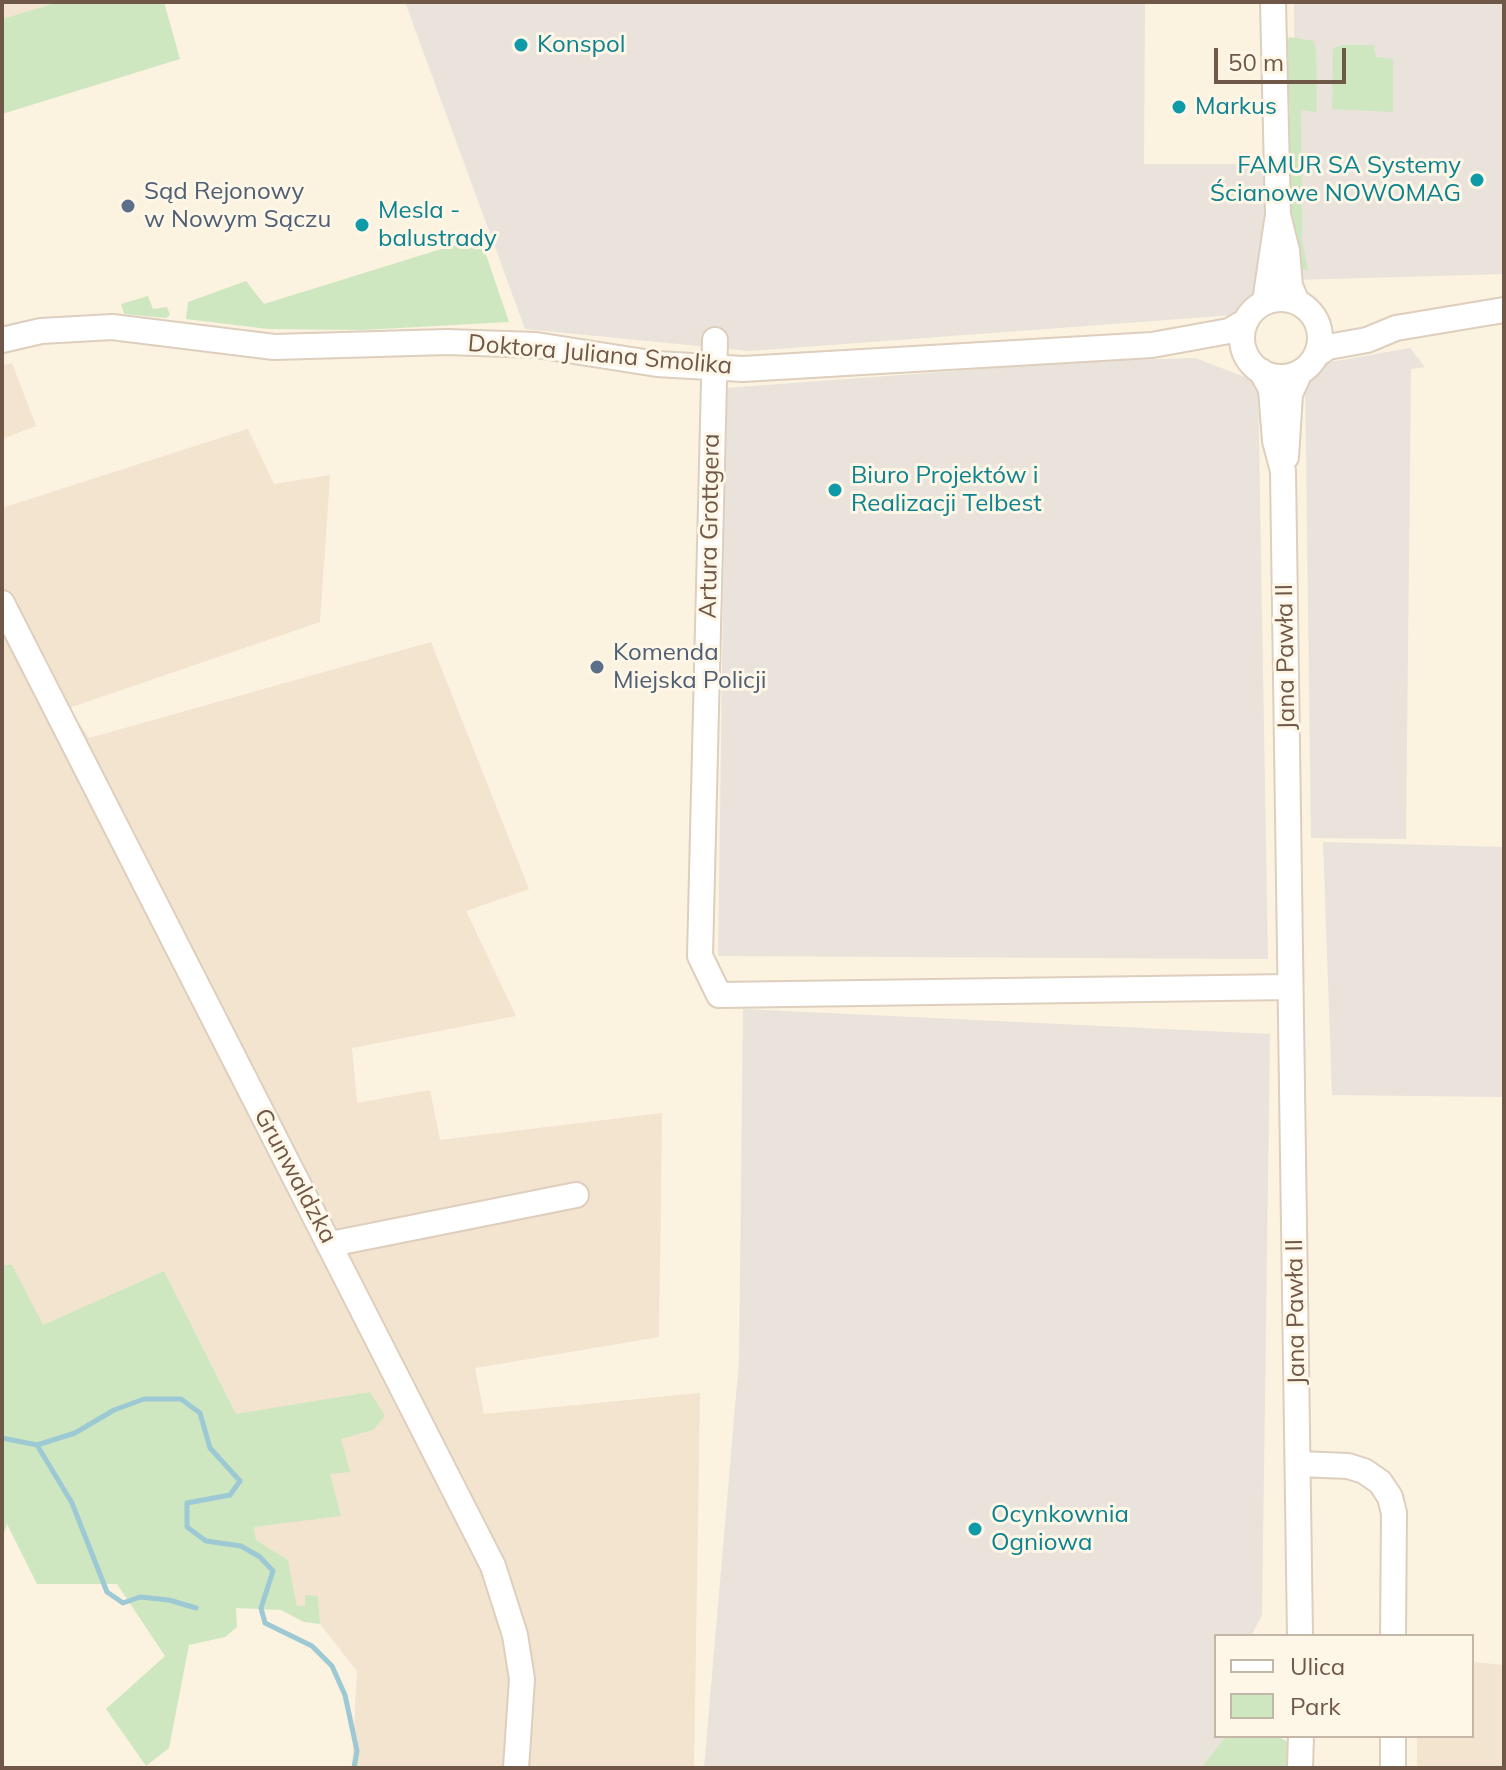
<!DOCTYPE html>
<html>
<head>
<meta charset="utf-8">
<style>
  body { margin:0 }
  #map { position:relative; width:1506px; height:1770px; overflow:hidden; background:#fbf2e0; font-family:Mulish,sans-serif }
  canvas { display:block }
  .frame { position:absolute; inset:0; border:4px solid #705849; pointer-events:none }
  .legend { position:absolute; left:1214px; top:1634px; width:260px; height:104px; box-sizing:border-box; background:#fef6e6; border:2px solid #c5b7a7; margin:0; padding:10px 14px; list-style:none; font-size:24px; color:#705849 }
  .legend li { display:flex; align-items:center; gap:16px; height:40px }
  .legend b { width:40px; border:2px solid #c5b7a7 }
  .scale { position:absolute; left:1214px; top:48px; width:132px; height:36px; box-sizing:border-box; border:4px solid #705849; border-top:0; padding-left:10px; font-size:24px; line-height:28px; white-space:nowrap; color:#705849; -webkit-text-stroke:6px #fef6e6; paint-order:stroke }
</style>
</head>
<body>
<div id="map">
<canvas width="1506" height="1770"></canvas>
<div class="frame"></div>
<ul class="legend">
<li><b style="height:10px;background:#fff"></b>Ulica</li>
<li><b style="height:22px;background:#cee7c0"></b>Park</li>
</ul>
<div class="scale">50 m</div>
</div>
<script>
const ctx = document.querySelector('canvas').getContext('2d');
ctx.lineJoin = 'round';
function paint(path, color) { ctx.fillStyle = color; ctx.fill(path, 'evenodd'); }
const shape = rows => new Path2D(rows.map(r => 'M' + r).join(''));
function stroke(path, color, width, dash) { ctx.strokeStyle = color; ctx.lineWidth = width; ctx.lineCap = dash ? 'butt' : 'round'; ctx.setLineDash(dash || []); ctx.stroke(path); }
function drawText(font, color, halo, rows, align = 'center') {
  ctx.font = font + ' Mulish,sans-serif'; ctx.lineWidth = 6; ctx.setLineDash([]); ctx.textBaseline = 'middle'; ctx.strokeStyle = halo; ctx.fillStyle = color; for (const [text, x, y, turn = 0] of rows) {
    ctx.save(); ctx.translate(x, y); ctx.rotate((+turn || 0) * Math.PI / 180); ctx.textAlign = isNaN(turn) ? turn : align; if (halo) ctx.strokeText(text, 0, 0); ctx.fillText(text, 0, 0); ctx.restore();
  }
}
const residential = shape([
  [2,2,59,2,2,19],
  [12,363,36,426,2,439,2,366],
  [248,429,274,484,330,475,320,622,69,708,89,738,431,642,529,889,466,911,516,1016,352,1048,357,1103,430,1090,440,1140,662,1113,659,1337,475,1368,484,1414,700,1393,694,1768,352,1768,357,1671,320,1624,318,1596,305,1606,297,1606,288,1560,256,1540,254,1526,330,1473,340,1438,373,1430,370,1392,236,1415,164,1271,42,1326,12,1266,2,1265,2,508],
  [1472,1662,1504,1665,1504,1768,1417,1768,1417,1736,1472,1736]
]);
const industrial = shape([
  [405,2,1145,2,1144,164,1264,164,1267,281,1252,295,1247,314,750,351,525,329],
  [1294,2,1504,2,1504,274,1295,280],
  [1410,348,1425,367,1411,369,1406,839,1311,838,1305,376,1325,363],
  [1195,358,1258,382,1268,959,718,956,726,388,1089,361],
  [1323,842,1504,847,1504,1097,1332,1095],
  [743,1009,1270,1034,1262,1615,1251,1636,1216,1636,1216,1736,1226,1736,1201,1768,704,1768,739,1361]
]);
const green = shape([
  [59,2,164,2,180,59,2,114,2,19],
  [1289,37,1314,41,1316,50,1317,112,1301,110,1302,241,1308,270,1289,270,1285,171,1290,113,1286,48],
  [1342,45,1374,45,1376,57,1393,59,1393,112,1332,109,1333,49],
  [480,237,509,322,362,330,268,329,186,319,188,302,246,281,264,304],
  [148,296,153,309,167,307,170,315,166,318,124,314,121,304],
  [2,1265,12,1265,43,1325,164,1271,236,1414,370,1392,385,1416,373,1430,341,1439,350,1472,330,1474,341,1516,254,1527,256,1540,288,1560,297,1606,305,1606,305,1595,318,1596,320,1624,304,1622,281,1610,236,1608,237,1627,225,1637,189,1645,169,1748,146,1766,106,1709,165,1656,117,1584,37,1584,7,1524,2,1539],
  [1226,1736,1277,1736,1299,1748,1299,1768,1201,1768]
]);
const stream = shape([
  [2,1438,37,1445,75,1433,114,1410,144,1399,181,1399,200,1413,210,1448,240,1481,230,1495,187,1503,187,1527,206,1541,241,1546,260,1557,273,1571,261,1608,265,1623,312,1646,332,1666,345,1695,357,1751,354,1768],
  [37,1445,72,1503,107,1592,123,1603,140,1597,169,1600,196,1608]
]);
const minor = shape([
  [1273,2,1278,215,1287,251,1290,286,1297,302],
  '1242 338a39 39 0 1 1 78 0a39 39 0 1 1-78 0Z',
  [1265,302,1277,221],
  [2,340,41,331,112,327,274,347,447,342,536,345,657,364,743,369,1152,345,1229,331,1246,321],
  [715,340,700,956,719,995,1290,987],
  [1316,355,1328,347,1367,340,1396,328,1504,310],
  [1261,371,1271,389,1275,441,1283,471,1300,1636],
  [1286,457,1290,394,1300,372],
  [2,603,493,1566,515,1635,522,1679,516,1768],
  [331,1244,576,1195],
  [1299,1464,1348,1466,1364,1471,1380,1482,1390,1497,1394,1513,1393,1636],
  [1393,1736,1393,1768],
  [1300,1768,1301,1736]
]);
const markers = [
  [521,45,8,"#0f9aa8"],
  [1179,107,8,"#0f9aa8"],
  [1477,180,8,"#0f9aa8"],
  [128,206,8,"#5c6f8a"],
  [362,225,8,"#0f9aa8"],
  [835,490,8,"#0f9aa8"],
  [597,667,8,"#5c6f8a"],
  [975,1529,8,"#0f9aa8"]
];
const cultureNames = [
  ["Konspol",537,45],
  ["Markus",1195,107],
  ["FAMUR SA Systemy",1461,166,"right"],
  ["Ścianowe NOWOMAG",1461,194,"right"],
  ["Mesla -",378,211],
  ["balustrady",378,239],
  ["Biuro Projektów i",851,476],
  ["Realizacji Telbest",851,504],
  ["Ocynkownia",991,1515],
  ["Ogniowa",991,1543]
];
const serviceNames = [
  ["Sąd Rejonowy",144,192],
  ["w Nowym Sączu",144,220],
  ["Komenda",613,653],
  ["Miejska Policji",613,681]
];
const streetNames = [
  ["Doktora Juliana Smolika",600,355,5],
  ["Artura Grottgera",710,526,-89],
  ["Jana Pawła II",1286,657,-91],
  ["Grunwaldzka",295,1176,62],
  ["Jana Pawła II",1296,1312,-91]
];
paint(residential, '#f2e4cf');
paint(industrial, '#e9e3dc');
paint(green, '#cee7c0');
stroke(stream, '#9dc9d4', 5);
stroke(minor, '#decebd', 28);
stroke(minor, '#fff', 24);
for (const [x, y, r, color] of markers) { const dot = new Path2D(); dot.arc(x, y, r, 0, 2 * Math.PI); ctx.fillStyle = color; ctx.fill(dot); stroke(dot, '#fef6e6', 3); }
drawText('24px', '#0d838f', '#fef6e6', cultureNames, 'left');
drawText('24px', '#4e5e75', '#fef6e6', serviceNames, 'left');
drawText('24px', '#705849', '#fef6e6', streetNames);
</script>
</body>
</html>
